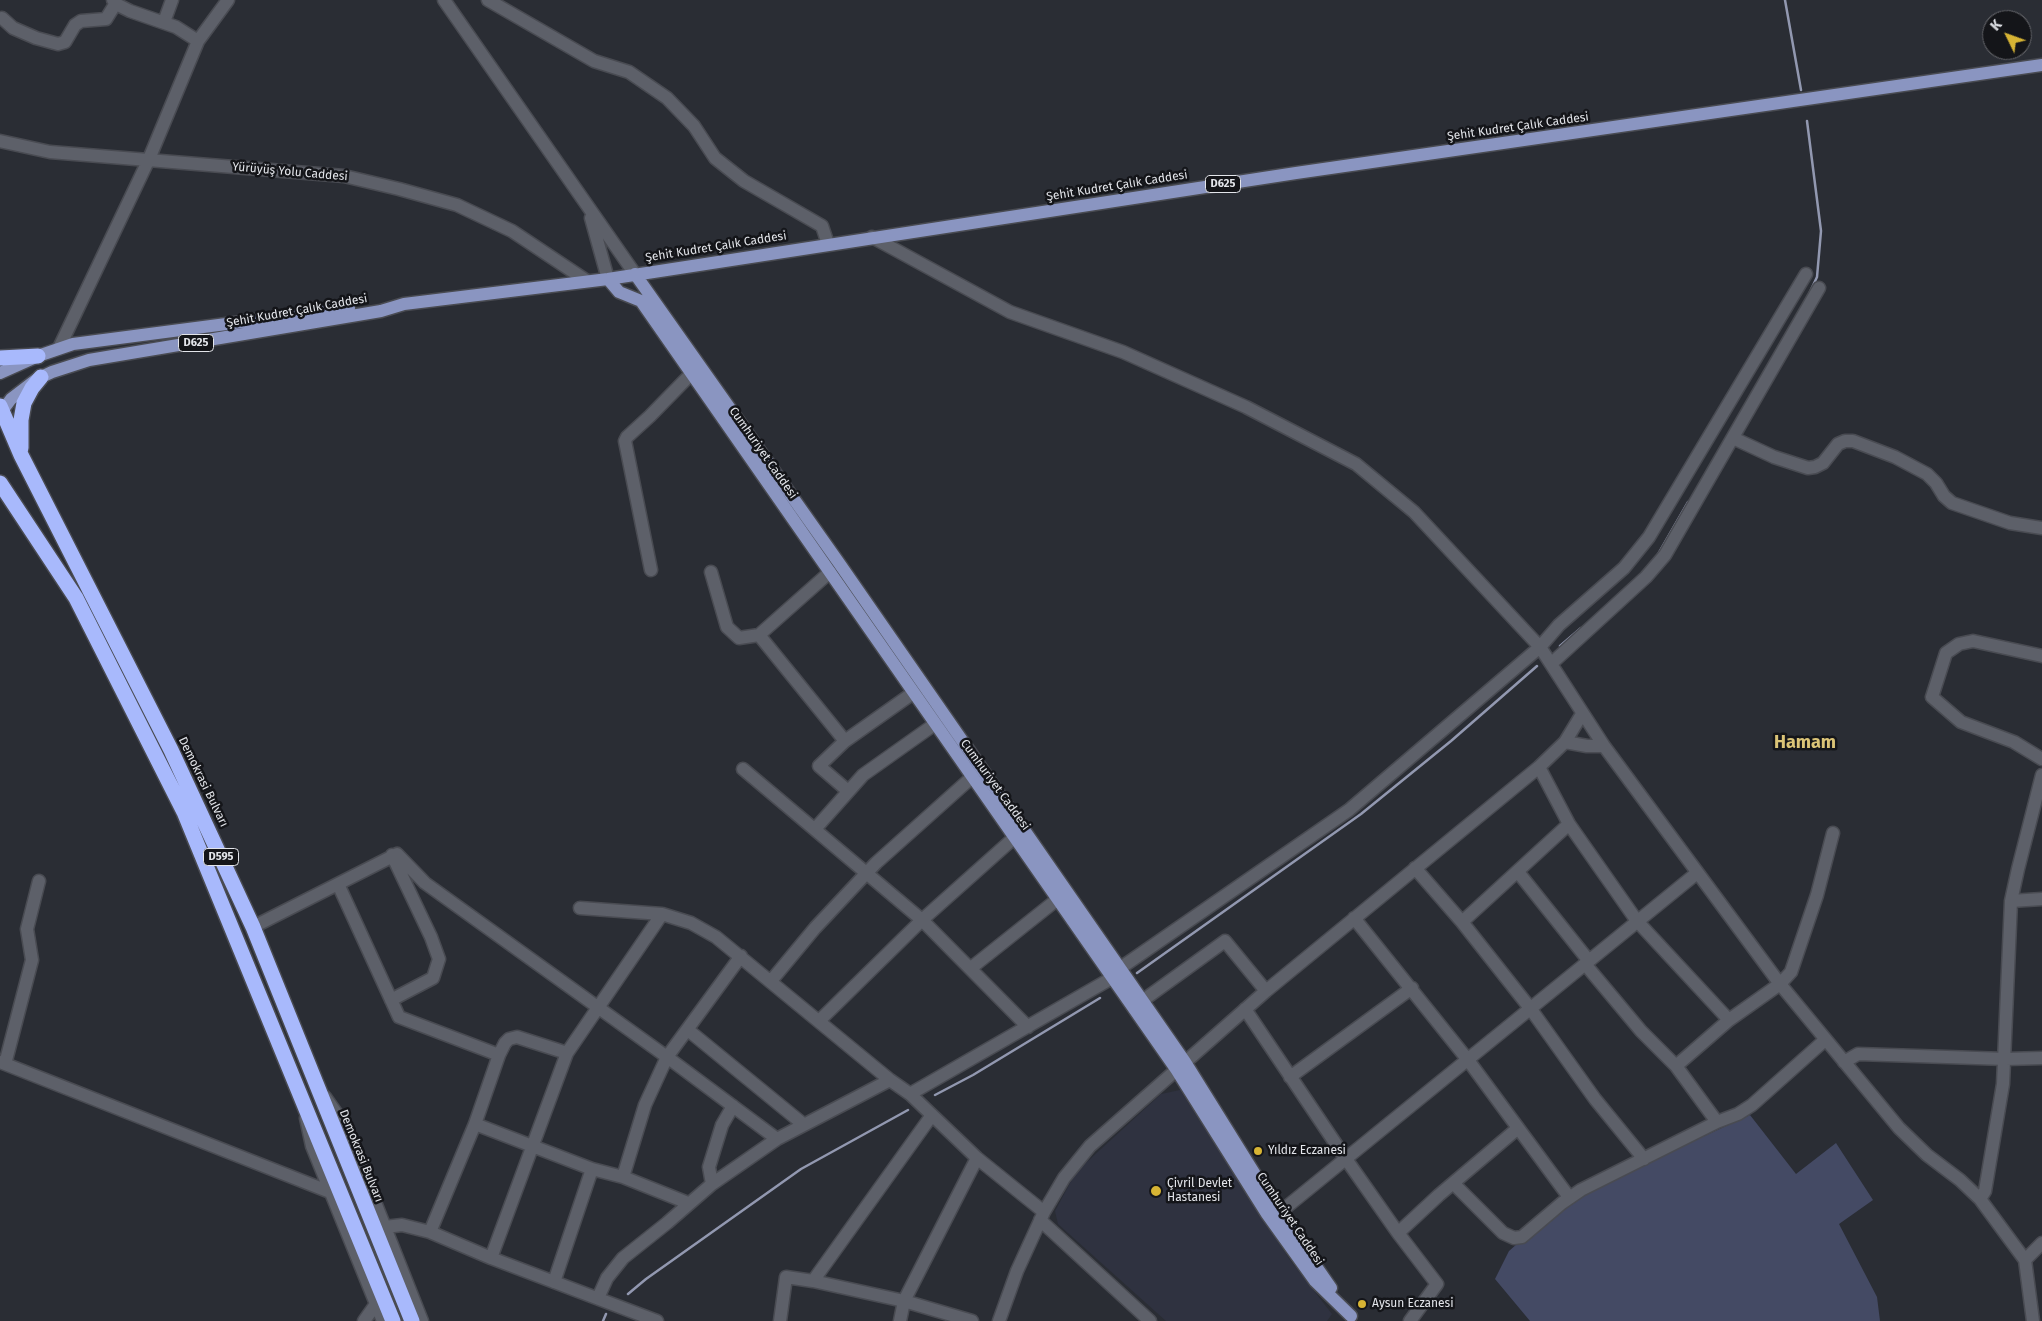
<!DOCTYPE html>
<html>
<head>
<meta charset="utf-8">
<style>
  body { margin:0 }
  #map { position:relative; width:2042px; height:1321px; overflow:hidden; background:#2a2d34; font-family:"Fira Sans",sans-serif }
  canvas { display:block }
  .north { position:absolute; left:1982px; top:10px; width:50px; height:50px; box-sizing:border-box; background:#141519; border:1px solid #67686d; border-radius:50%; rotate:312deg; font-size:14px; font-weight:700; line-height:20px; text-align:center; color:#e3e5ea }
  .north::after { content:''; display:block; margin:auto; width:18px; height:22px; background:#d7b434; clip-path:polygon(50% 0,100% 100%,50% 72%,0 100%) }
</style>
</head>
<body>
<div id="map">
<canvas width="2042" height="1321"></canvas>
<div class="north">K</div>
</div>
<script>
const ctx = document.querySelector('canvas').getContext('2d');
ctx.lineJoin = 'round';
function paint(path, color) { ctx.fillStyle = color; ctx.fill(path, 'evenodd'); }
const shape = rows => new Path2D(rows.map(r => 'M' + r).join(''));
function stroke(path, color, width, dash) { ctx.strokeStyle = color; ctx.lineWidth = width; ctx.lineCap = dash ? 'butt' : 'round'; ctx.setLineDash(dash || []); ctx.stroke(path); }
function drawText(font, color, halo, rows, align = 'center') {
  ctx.font = font + ' "Fira Sans",sans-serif'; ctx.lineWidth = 5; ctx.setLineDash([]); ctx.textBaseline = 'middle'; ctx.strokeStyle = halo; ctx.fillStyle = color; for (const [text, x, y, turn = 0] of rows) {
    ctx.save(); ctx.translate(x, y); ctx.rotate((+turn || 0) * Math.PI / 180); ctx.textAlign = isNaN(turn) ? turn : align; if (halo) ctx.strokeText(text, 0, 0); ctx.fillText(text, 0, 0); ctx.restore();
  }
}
const built = shape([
  [1180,1090,1290,1260,1332,1314,1327,1321,1166,1321,1058,1224,1055,1211,1076,1172,1161,1094]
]);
const green = shape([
  [1750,1115,1796,1174,1836,1143,1873,1200,1839,1224,1877,1297,1880,1321,1530,1321,1495,1279,1509,1251,1569,1198]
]);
const stream = shape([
  [1785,0,1801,90],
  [1807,121,1821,231,1817,277,1810,292],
  [1657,556,1688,502],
  [1560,646,1581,628],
  [1137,973,1361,814,1451,741,1537,666],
  [935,1095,973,1075,1100,998],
  [628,1294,646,1279,801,1169,908,1110],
  [603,1321,606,1314]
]);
const minor = shape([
  [113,0,118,5,130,11,176,27,198,41],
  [444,0,635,274],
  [488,0,594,61,629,72,667,98,694,126,715,158,744,181,822,226,828,244],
  [2,18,13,28,36,38,58,44,65,42,75,25,81,21,106,19,116,3],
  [164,22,172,0],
  [0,141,50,152,344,176,399,189,457,205,512,231,587,281],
  [591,218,608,279],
  [872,237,1010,312,1123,352,1246,407,1356,464,1414,512,1540,647,1559,625,1624,568,1649,537,1806,274],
  [59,348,149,159,198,41,228,0],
  [1733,438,1774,457,1808,468,1815,467,1823,463,1838,444,1845,441,1853,441,1895,457,1927,474,1936,483,1944,496,1952,503,2010,523,2042,528],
  [651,570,625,441,627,437,650,416,691,374],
  [711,572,727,627,739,638,759,635,830,572],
  [759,635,845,741],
  [2042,656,1973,641,1959,644,1946,653,1932,697,1961,722,2014,742,2042,759],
  [1552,663,1646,577,1665,555,1819,288],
  [1565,742,1587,746,1604,746],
  [1539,767,1569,824,1637,921,1729,1020],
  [743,769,922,920,1028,1027],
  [848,791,819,766,845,741,913,693],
  [815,829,863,775,935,724],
  [1415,868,1462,922,1530,1008,1595,1099,1644,1159],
  [1518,872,1589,961],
  [338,884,399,1017,499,1055],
  [2011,901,2042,899],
  [580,908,662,914],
  [1354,918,1468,1060,1569,1197],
  [1462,922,1569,824],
  [253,927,397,854,425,883,667,1057,777,1139],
  [1585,964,1641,1031,1676,1066,1717,1122],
  [971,968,1059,898],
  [1119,969,1349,810,1540,647,1604,746,1780,984,1899,1128,1927,1155,1960,1180,1980,1199,2025,1260],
  [771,981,815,928,876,863,980,770],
  [391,1000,433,978,439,959,431,937,392,855],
  [1142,1001,1225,941,1266,991],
  [1245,1009,1346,1159,1398,1233,1437,1284,1410,1321],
  [819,1021,922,920,1015,837],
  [688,1030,803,1124],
  [0,1062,330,1192],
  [1844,1062,1858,1054,2006,1059,2042,1058],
  [5,1064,32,960,27,929,39,881],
  [1676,1066,1729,1020,1780,984,1791,972,1817,895,1833,833],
  [1290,1077,1412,988],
  [910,1094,1112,978],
  [325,1097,337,1114,352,1144,422,1321],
  [306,1118,312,1146,383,1321],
  [475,1124,592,1169,623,1177,688,1203],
  [623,1177,645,1105,667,1057,741,956],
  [712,1184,709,1167,722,1125,733,1106],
  [1454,1184,1503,1233,1514,1238,1522,1237,1562,1203,1581,1190,1717,1122,1738,1114,1752,1105,1825,1040],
  [1980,1199,1985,1191,2003,1084,2011,901,2018,869,2042,775],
  [1279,1213,1697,873],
  [1040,1220,1150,1321],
  [385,1227,402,1225,430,1232,491,1258,657,1321],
  [430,1232,475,1124,499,1055,505,1043,509,1039,517,1037,567,1053],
  [1398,1233,1439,1195,1517,1129],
  [491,1258,567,1053,662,914,691,923,716,937,890,1080,910,1094,977,1158,1044,1212],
  [813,1281,932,1115],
  [554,1282,592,1169],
  [598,1298,607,1278,623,1258,667,1223,712,1184,777,1139,890,1080],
  [364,1321,376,1304],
  [780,1321,786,1277,813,1281,904,1301,972,1321],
  [900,1321,904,1301,977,1158],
  [999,1321,1017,1271,1044,1212,1064,1178,1090,1146,1266,991,1539,767,1565,742,1582,714],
  [2033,1321,2025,1260,2042,1243]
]);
const major = shape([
  [635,274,839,563,1185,1062,1279,1213,1331,1288],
  [608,279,619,292,641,301,1176,1069,1267,1214,1315,1281,1351,1316],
  [0,373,38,356,73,344,349,308],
  [2,411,11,399,37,379,52,372,89,360,381,311,404,304,608,279,1296,173,2042,65]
]);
const highway = shape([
  [0,358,38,356],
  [0,406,21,455,171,750,253,927,412,1321],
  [21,448,21,420,24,403,32,388,41,377],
  [0,483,76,598,184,812,393,1321]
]);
const markers = [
  [1258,1151,5,"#d7b434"],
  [1156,1191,6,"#d7b434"],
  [1362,1304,5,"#d7b434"]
];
const shields = [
  [1223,184,35],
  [196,343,35],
  [221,857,35]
];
const shieldNames = [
  ["D625",1223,184],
  ["D625",196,343],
  ["D595",221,857]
];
const streetNames = [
  ["Şehit Kudret Çalık Caddesi",1518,127,-8],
  ["Yürüyüş Yolu Caddesi",290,172,5],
  ["Şehit Kudret Çalık Caddesi",1117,186,-9],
  ["Şehit Kudret Çalık Caddesi",716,247,-9],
  ["Şehit Kudret Çalık Caddesi",297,311,-10],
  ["Cumhuriyet Caddesi",763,453,55],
  ["Demokrasi Bulvarı",203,782,64],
  ["Cumhuriyet Caddesi",995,785,54],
  ["Demokrasi Bulvarı",361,1156,68],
  ["Cumhuriyet Caddesi",1290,1219,56]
];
const poiNames = [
  ["Yıldız Eczanesi",1268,1151],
  ["Çivril Devlet",1167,1184],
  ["Hastanesi",1167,1198],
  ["Aysun Eczanesi",1372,1304]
];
const districtNames = [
  ["Hamam",1805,743]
];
paint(built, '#2f3240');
paint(green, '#444a64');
stroke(stream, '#9298b0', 2.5);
stroke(minor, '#494b52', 15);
stroke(major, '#494b52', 15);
stroke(highway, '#494b52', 18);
stroke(minor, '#5d6069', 12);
stroke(major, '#8a95c1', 12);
stroke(highway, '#a8b9fc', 15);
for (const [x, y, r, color] of markers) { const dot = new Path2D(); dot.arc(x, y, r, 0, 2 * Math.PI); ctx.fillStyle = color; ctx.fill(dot); stroke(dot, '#141519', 2); }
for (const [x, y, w] of shields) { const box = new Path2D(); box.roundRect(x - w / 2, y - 8.5, w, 17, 4); ctx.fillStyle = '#141519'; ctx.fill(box); stroke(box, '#e3e5ea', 1); }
drawText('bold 11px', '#e3e5ea', null, shieldNames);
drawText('12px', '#e3e5ea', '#141519', streetNames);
drawText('12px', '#e3e5ea', '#141519', poiNames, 'left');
drawText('bold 18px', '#dbc477', '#141519', districtNames);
</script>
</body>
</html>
